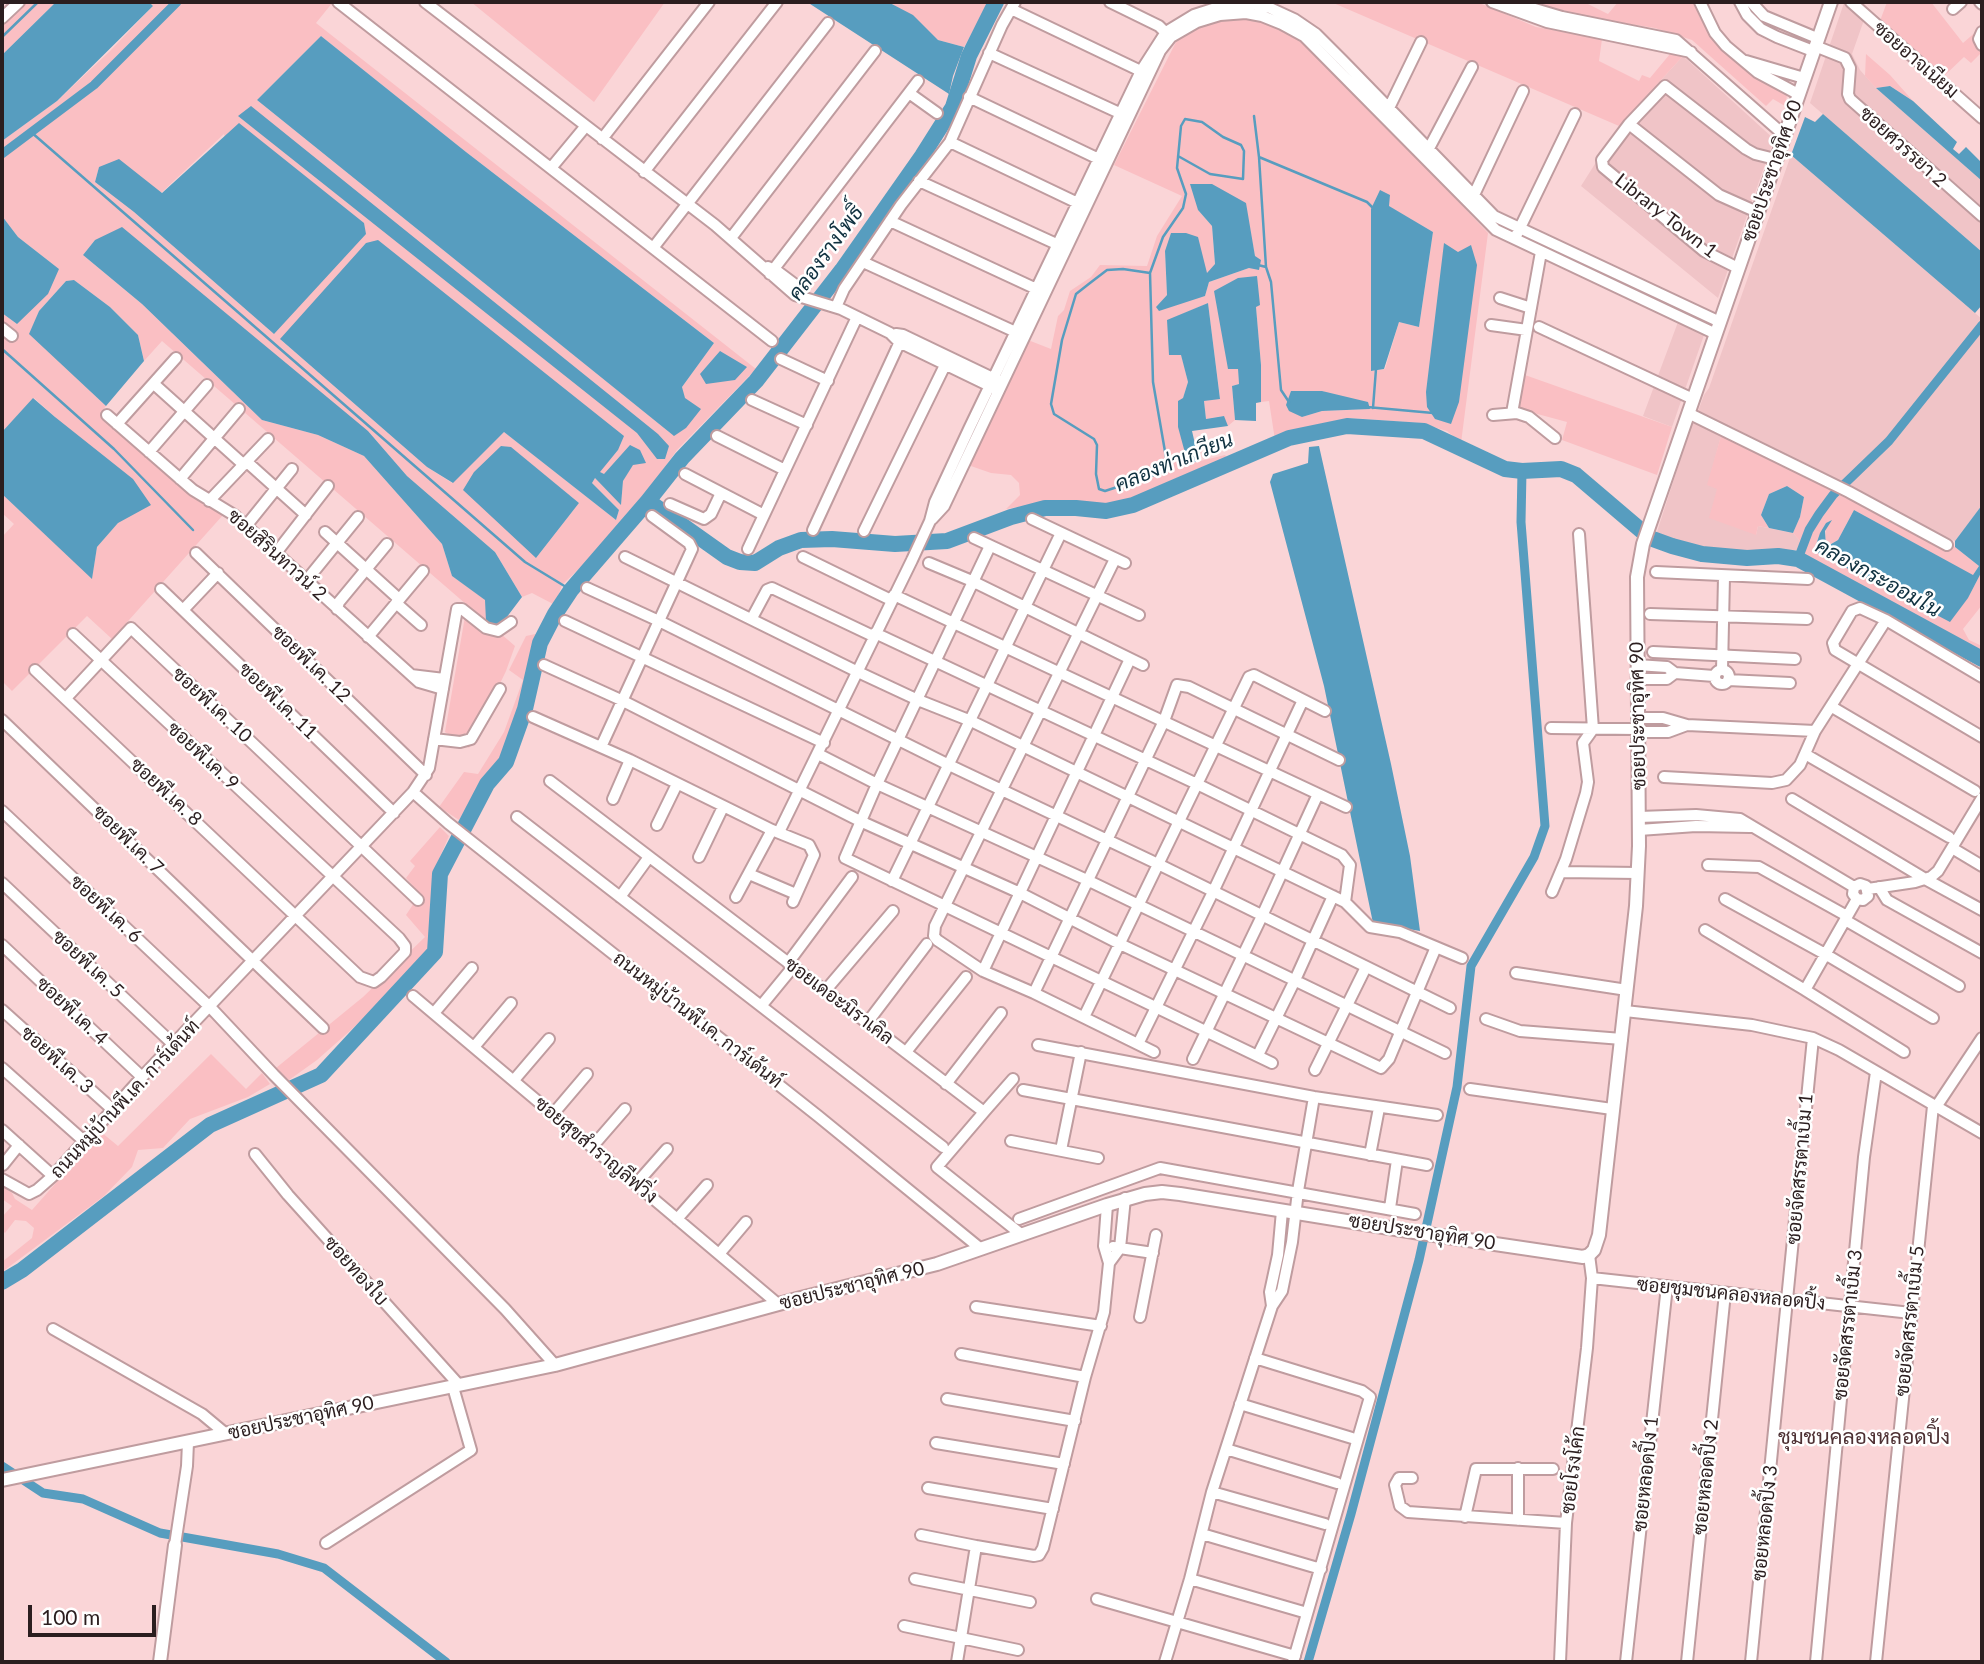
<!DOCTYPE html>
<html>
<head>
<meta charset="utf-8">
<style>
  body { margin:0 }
  #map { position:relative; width:1984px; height:1664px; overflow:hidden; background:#fad5d7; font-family:Lato,sans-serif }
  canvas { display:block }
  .frame { position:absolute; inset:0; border:4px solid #2b1e1f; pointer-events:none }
  .scale { position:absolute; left:28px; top:1605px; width:128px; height:32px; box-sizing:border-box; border:4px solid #2b1e1f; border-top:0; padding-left:9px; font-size:21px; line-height:24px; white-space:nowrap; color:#2b1e1f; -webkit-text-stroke:5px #fff; paint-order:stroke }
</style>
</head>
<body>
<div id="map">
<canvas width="1984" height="1664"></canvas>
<div class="frame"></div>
<div class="scale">100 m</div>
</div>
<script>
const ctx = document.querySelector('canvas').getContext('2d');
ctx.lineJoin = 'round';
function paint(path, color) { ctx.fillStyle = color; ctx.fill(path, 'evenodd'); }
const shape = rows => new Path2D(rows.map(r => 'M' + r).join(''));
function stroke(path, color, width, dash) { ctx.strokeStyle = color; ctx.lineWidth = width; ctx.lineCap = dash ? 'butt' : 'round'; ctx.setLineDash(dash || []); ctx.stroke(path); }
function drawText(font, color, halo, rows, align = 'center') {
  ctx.font = font + ' Lato,Sarabun,sans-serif'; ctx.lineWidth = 5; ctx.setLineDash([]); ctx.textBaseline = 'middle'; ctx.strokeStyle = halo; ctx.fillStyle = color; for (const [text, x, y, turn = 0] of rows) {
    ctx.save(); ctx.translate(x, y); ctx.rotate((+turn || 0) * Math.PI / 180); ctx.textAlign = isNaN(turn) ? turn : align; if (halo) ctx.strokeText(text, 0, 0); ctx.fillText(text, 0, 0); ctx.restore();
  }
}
const built = shape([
  [1844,3,1864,20,1852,54,1860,70,1876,88,1982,181,1982,252,1810,103],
  [1683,56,1774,139,1718,298,1581,186,1619,126],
  [1791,155,1982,319,1982,505,1955,541,1697,414,1704,395,1709,388],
  [1678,322,1704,335,1672,427,1643,416],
  [1694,417,1722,432,1708,485,1717,488,1756,535,1758,526,1793,533,1800,541,1798,550,1716,551,1656,535]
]);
const green = shape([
  [27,2,56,2,2,55,2,26],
  [149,2,333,2,316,23,756,369,677,450,621,528,562,585,555,605,532,593,522,597,495,552,407,476,368,431,95,240,83,255,142,304,262,420,318,435,364,456,442,544,452,576,486,600,486,621,515,646,506,671,469,748,445,732,467,605,162,341,144,361,138,335,110,307,74,280,66,281,39,311,30,334,106,406,101,412,123,436,223,515,112,639,87,616,12,691,2,681,2,537,14,524,2,513,2,494,92,578,97,547,118,523,55,417,34,398,2,432,2,313,17,324,59,269,18,237,2,216,2,141,57,101,110,51,153,6],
  [321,36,466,152,714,343,682,387,686,428,673,435,257,100],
  [224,134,274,334,134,212,95,182,99,167,161,193],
  [281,340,618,450,599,472,603,475,640,450,623,481,621,504,595,478,592,483,619,510,616,520,504,432,452,483,427,467],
  [502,446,511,448,579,503,536,558],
  [471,2,665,2,594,102],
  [888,2,989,2,964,47,938,40,913,16],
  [1331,2,1477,2,1536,27,1602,39,1599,61,1639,81,1642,75,1650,78,1670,54,1683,56,1619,126],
  [1524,2,1584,2,1608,14,1618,2,1694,2,1700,18,1719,46,1787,96,1785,106,1773,99,1766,106,1692,40,1655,28,1574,15],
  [1887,2,1931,2,1963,43,1978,30,1982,20,1982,52,1971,63,1964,57,1943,77,1880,21],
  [1253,17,1277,24,1306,41,1488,233,1461,443,1447,431,1420,423,1351,418,1316,425,1275,440,1269,401,1261,402,1261,365,1256,307,1257,276,1228,369,1238,368,1239,384,1232,386,1235,420,1228,426,1223,416,1206,419,1204,401,1220,398,1208,303,1167,321,1181,354,1188,382,1183,398,1188,464,1225,455,1230,462,1183,480,1176,479,1118,504,1098,507,1049,502,1006,509,1020,495,1019,483,1011,475,991,473,968,465,1028,340,1051,349,1058,316,1064,310,1070,291,1091,277,1100,265,1147,266,1157,236,1182,196,1114,165,1178,38,1206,22],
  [1390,195,1388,206,1433,232,1419,327,1399,322,1385,369,1372,371,1371,209],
  [1245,203,1255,256,1249,268,1209,282,1205,296,1156,307,1167,295,1165,251,1207,274,1215,265,1212,226,1198,210],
  [1322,391,1370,409,1322,411,1302,417],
  [1866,54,1890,75,1913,101,1890,86,1876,88,1865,76],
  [1525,375,1672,427,1657,475,1562,440,1567,422,1519,409],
  [1722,432,1955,547,1979,566,1973,576,1854,510,1838,540,1825,547,1826,523,1814,551,1968,598,1982,571,1982,605,1963,629,1969,640,1982,646,1982,655,1944,636,1803,558,1797,552,1800,541,1793,533,1800,517,1804,497,1787,486,1769,494,1761,515,1769,528,1758,526,1756,535,1709,518,1717,489,1707,485],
  [540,633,528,674,518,727,499,765,481,784,459,820,439,807,464,772,478,774,504,732,523,680,509,670,526,636],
  [440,827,449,836,435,868,432,884,433,932,428,949,410,974,351,1030,317,1060,289,1080,276,1068,363,997,425,937,406,915,420,894,406,878,415,866,410,861],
  [211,1054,246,1089,262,1073,270,1084,248,1097,190,1119,163,1148,138,1150,132,1167,104,1196,2,1272,2,1262,32,1238,34,1228,26,1221,15,1220,5,1233,2,1230,2,1217,12,1206,2,1199,2,1186,12,1193,15,1199,32,1210,101,1132,118,1146]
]);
const water = shape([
  [56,2,149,2,153,6,57,101,2,141,2,55],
  [807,2,888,2,913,15,938,40,964,47,953,76,949,94],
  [321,36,466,152,714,343,682,387,685,398,701,409,686,428,674,436,257,100],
  [1890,86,1913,101,1957,142,1953,149,1959,154,1966,147,1980,161,1982,181,1876,88],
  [251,106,658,434,669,446,665,459,657,459,637,433,238,116],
  [1823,114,1982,252,1982,305,1975,313,1791,155,1805,117,1815,122],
  [239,123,364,223,366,234,274,334,134,212,95,182,99,167,119,159,162,193],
  [1190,184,1212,184,1246,203,1255,256,1261,260,1259,270,1249,268,1209,282,1205,296,1159,311,1156,307,1167,295,1165,251,1171,233,1186,233,1198,237,1207,273,1215,264,1212,226,1198,210],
  [1380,190,1390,195,1389,206,1433,232,1419,327,1399,322,1384,369,1371,371,1371,209],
  [2,216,18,237,59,269,48,294,17,324,2,313],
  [122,227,368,431,407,476,495,552,522,597,497,630,486,621,485,600,452,576,442,544,364,456,318,435,262,420,142,304,83,255,95,240],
  [378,240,624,436,618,450,600,472,604,474,630,445,640,450,646,463,633,465,623,481,621,505,595,478,592,483,619,510,616,520,504,432,453,483,427,467,280,339,366,243],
  [1444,243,1458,252,1471,245,1477,265,1459,402,1451,424,1435,419,1427,407,1426,392],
  [1257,276,1260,305,1256,307,1261,365,1261,402,1256,403,1256,421,1235,420,1232,386,1239,384,1238,369,1228,369,1214,291,1238,278],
  [74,280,110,307,138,335,144,361,106,406,29,334,39,311,66,281],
  [1208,303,1220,399,1204,401,1206,419,1224,416,1228,426,1192,431,1199,461,1188,464,1178,427,1178,401,1183,398,1188,382,1181,355,1169,355,1167,320],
  [720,351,747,367,735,380,706,384,700,374],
  [1291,391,1322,391,1368,402,1370,409,1322,411,1302,417,1289,411,1286,405],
  [33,398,55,417,133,479,151,505,118,523,97,547,92,579,2,494,2,432],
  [501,446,511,447,579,503,536,558,463,490,474,472],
  [1319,446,1391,764,1410,856,1420,931,1373,923,1324,686,1270,482,1273,474,1308,463,1309,447],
  [1787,486,1804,497,1800,517,1793,533,1769,528,1761,515,1769,494],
  [1982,505,1982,571,1968,598,1950,622,1814,551,1820,533,1826,523,1832,520,1825,531,1826,547,1838,540,1854,510,1973,575,1979,566,1955,547,1955,541]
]);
const stream = shape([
  [2,37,38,2],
  [1254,116,1259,157],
  [31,132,525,562,571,590],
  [1258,265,1266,267,1271,282,1281,390,1289,402],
  [1266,267,1259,157,1367,202,1373,208],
  [1150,273,1123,269,1107,270,1090,283,1076,294,1062,340,1051,404,1054,414,1094,439,1097,445,1096,474,1099,489,1105,491,1163,472,1167,463,1153,382,1150,273,1163,237,1183,208,1186,194,1177,168,1181,126,1185,119,1202,122,1223,137,1241,145,1244,151,1243,179,1210,174,1178,156],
  [2,349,114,449,193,530],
  [1367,407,1433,413],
  [1373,408,1376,369]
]);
const canal = shape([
  [2,154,94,85,177,2],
  [1798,559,1809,530,1819,514,1833,495,1889,441,1982,325],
  [2,1466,43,1493,83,1499,160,1533,278,1554,324,1568,446,1662],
  [1308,1662,1351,1514,1419,1260,1457,1087,1471,966,1534,857,1545,826,1521,522,1522,471]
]);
const river = shape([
  [648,501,727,557,740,562,755,563,779,548,801,540,832,539,895,544,947,541,1011,517,1045,508,1076,508,1106,511,1133,505,1289,438,1347,426,1424,431,1505,469,1522,471,1561,469,1576,475,1650,538,1672,546,1702,554,1747,558,1778,556,1798,559,1982,659],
  [2,1282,22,1270,210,1125,321,1075,435,952,440,874,487,784,506,762,525,709,540,643,555,614,571,590,648,501,682,458,756,381,842,270,922,156,953,107,969,56,996,2]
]);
const minor = shape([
  [338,2,772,341],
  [425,2,715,225,795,295,841,309,890,333,899,342,994,388],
  [1110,2,1159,26,1170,37],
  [1492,2,1547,22,1691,52],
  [1511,2,1562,17,1676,40,1784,135],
  [1700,2,1715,33,1726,46,1757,72,1798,94],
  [1740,2,1747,15,1761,29,1777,37,1813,51],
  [1751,2,1764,16,1817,38],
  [1851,2,1982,118],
  [1980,2,1982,4],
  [1011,9,1147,74],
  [1953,9,1961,2],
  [2,18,19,2],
  [1982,32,1979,39,1982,45],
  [1815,46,1845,58,1850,68,1848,94,1850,99,1982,216],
  [989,53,1126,116],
  [1746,61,1804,78],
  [909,93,937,113],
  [969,97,1103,161],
  [1387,112,1421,42],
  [1629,124,1719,195,1757,212],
  [602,139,709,2],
  [950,142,1084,206],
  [1426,154,1472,67],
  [551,168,585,127],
  [644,172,777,2],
  [919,181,1063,247],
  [1472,199,1523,91],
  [890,221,1043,292],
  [1517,234,1575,114],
  [731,238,875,51],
  [653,248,828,23],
  [863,262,1020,334],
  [768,267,777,271,801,289,803,297],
  [1738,268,1704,251,1603,167,1602,160,1629,124,1665,86,1746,149,1755,154,1775,159],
  [770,274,918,81],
  [1500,298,1531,308],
  [836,307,844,289,901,205,950,142,1002,25,1015,2],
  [1491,325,1527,330],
  [1539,327,1693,399],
  [2,328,12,336],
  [896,334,903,335,999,381],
  [781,359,828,381],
  [154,384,244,465],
  [752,400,807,425],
  [1512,413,1541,252],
  [1688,413,1849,492,1947,545],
  [107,415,193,490,234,515,419,682,443,689],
  [1493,415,1517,413,1529,417,1555,438],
  [117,424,176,358],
  [717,436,785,470],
  [149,452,207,385],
  [247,462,306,515],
  [685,474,764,515],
  [180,479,239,409],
  [209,501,268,439],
  [670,504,704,519,711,514,721,493],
  [932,519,944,506,1160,51,1171,37,1197,22,1220,15,1246,13,1262,16,1282,24,1304,36,1496,230,1716,334],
  [1032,519,1125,563],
  [246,526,292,469],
  [813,530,903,335],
  [864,531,949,357],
  [325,532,399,599],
  [974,538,1139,615],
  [990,546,877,784,845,858,1272,1063],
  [748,549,857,317],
  [196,553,426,775],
  [276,553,328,486],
  [625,557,858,672,918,700,971,721,1345,902],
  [803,557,891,600],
  [1115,559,935,926,934,936,937,940,983,971,1034,993,1154,1052],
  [929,563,972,581,1143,665],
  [1656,572,1808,579],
  [306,581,358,517],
  [587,588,659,621,949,765,1158,864,1450,1008],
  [161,589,394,813],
  [894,595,1346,807],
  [396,603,421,625],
  [337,609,339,602,387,544],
  [183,610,218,573],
  [1650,614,1807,619],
  [752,618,767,590,772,588,873,636],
  [565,621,824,743],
  [875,633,1197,784,1342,855,1350,865,1345,902,1370,927,1400,932,1462,958],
  [368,637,423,571],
  [1653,652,1795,659],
  [544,665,621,700,860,821,1018,892,1120,944,1381,1068,1389,1059,1436,947],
  [1637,665,1667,667,1675,673,1714,676],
  '1715 677a7 7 0 1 1 14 0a7 7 0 1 1-14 0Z',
  [35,670,360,977,374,982,381,977,405,952,405,946,399,938,73,634],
  [1722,670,1724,577],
  [411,675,444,679],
  [1982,677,1886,620,1860,608,1852,611,1833,643,1835,650,1982,737],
  [1637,679,1667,679,1675,673],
  [1728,680,1790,683],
  [66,698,131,628,418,900],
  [1832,707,1975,791],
  [533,717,630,760,772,830,809,845,814,855,793,902],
  [1637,718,1663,718,1687,725,1815,731],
  [2,720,323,1028],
  [1551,728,1637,729],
  [1638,732,1668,732,1687,725],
  [434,739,460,742,471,739,500,689],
  [601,747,692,549,689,543,652,516],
  [818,754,877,784,1087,880,1445,1053],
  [1805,754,1949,837],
  [1664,777,1772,783,1786,780,1800,765,1815,731,1886,620],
  [550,781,984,1112,937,1167,1022,1235],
  [413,792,448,823,818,1116,981,1249],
  [613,799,630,760],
  [1792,799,1927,880,1982,910],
  [2,811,211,1008,274,1075,505,1309,555,1365],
  [517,817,943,1147],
  [1639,817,1696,815,1740,819,1854,887,1860,884,1866,886,1868,896,1863,900,1857,899,1853,894,1854,887],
  [657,825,677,784],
  [1639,830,1696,826,1750,827],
  [779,832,912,560,930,521,935,502,969,429,1141,71,1166,32,1194,15,1222,6,1253,4,1270,8,1294,19,1316,34,1343,61,1494,216,1720,322],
  [1952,848,1982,866],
  [699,857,723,807],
  [1708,865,1759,867,1847,916],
  [1561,872,1638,873],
  [749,874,796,894],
  [892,881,1061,533],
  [2,883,174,1045],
  [1879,887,1887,900,1982,953],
  [1868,889,1915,882,1931,877,1938,871,1982,798],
  [1552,892,1566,859,1586,793,1588,782,1583,743,1593,729,1579,534],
  [620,897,649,857],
  [736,897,772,830],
  [1725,899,1825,954,1933,1018],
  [1845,920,1959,986],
  [1705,930,1805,990,1857,899],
  [2,945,142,1077],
  [788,963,852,877],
  [983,971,1130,659],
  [1516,973,1627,990],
  [1805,990,1904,1052],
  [825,991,893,911],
  [1034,993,1164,721,1177,685,1189,687,1339,760],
  [413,996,778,1304],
  [761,1006,793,967],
  [2,1010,112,1109],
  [1625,1011,1752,1025,1813,1038,1839,1050,1982,1133],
  [434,1013,472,968],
  [1084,1017,1249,677,1254,675,1325,711],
  [1486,1019,1520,1031,1622,1039],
  [867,1023,927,944],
  [1138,1044,1213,892,1303,700],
  [1038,1045,1314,1097,1437,1115],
  [474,1047,511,1003],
  [906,1052,966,977],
  [1258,1055,1295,980,1333,896],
  [1193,1059,1262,916,1318,794],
  [2,1068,84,1141],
  [1315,1070,1366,967],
  [514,1080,549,1039],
  [946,1084,1001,1013],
  [1470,1089,1612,1109],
  [1023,1090,1427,1165],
  [1936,1107,1982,1038],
  [984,1112,1013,1079],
  [553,1114,587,1074],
  [2,1130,53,1176],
  [1011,1141,1098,1158],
  [592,1147,625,1109],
  [1061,1150,1081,1052],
  [255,1154,288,1195,459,1385],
  [1370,1155,1379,1108],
  [3,1165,19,1145],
  [2,1179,29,1194,37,1190,53,1176,142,1077,413,792,429,768,457,609,462,609,486,628,498,631,511,622],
  [636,1184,667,1149],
  [1390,1208,1397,1160],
  [677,1219,707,1185],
  [1019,1219,1160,1168,1415,1214],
  [1113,1247,1153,1253],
  [719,1254,746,1222],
  [1109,1263,1120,1248,1125,1198],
  [1592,1278,1911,1313],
  [1272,1306,1270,1292,1278,1255,1282,1211],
  [976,1307,1101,1326],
  [1140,1317,1156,1235],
  [53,1329,202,1414,226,1434],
  [961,1354,1085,1377],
  [1255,1358,1362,1391,1370,1397,1293,1662],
  [947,1399,1075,1421],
  [1240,1404,1352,1438],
  [936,1443,1064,1464],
  [1226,1449,1337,1483],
  [1518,1468,1518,1520],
  [1412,1478,1399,1478,1395,1485,1400,1506,1408,1512,1566,1523],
  [928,1488,1053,1509],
  [1212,1492,1325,1524],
  [1465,1517,1476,1469,1553,1469],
  [1202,1534,1321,1569],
  [921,1535,976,1546],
  [326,1543,471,1450,453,1387],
  [175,1545,187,1466,188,1442],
  [915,1579,1030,1602],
  [1190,1579,1307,1613],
  [1097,1599,1295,1656],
  [904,1626,1018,1650],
  [957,1662,976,1546,1034,1556,1039,1555,1043,1548,1085,1377,1104,1312,1109,1263,1104,1246,1107,1205],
  [1165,1662,1190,1579,1212,1492,1272,1306,1282,1291,1292,1242,1298,1191,1314,1097],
  [1560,1662,1566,1523,1587,1348,1592,1278,1589,1255],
  [1626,1662,1667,1286],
  [1687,1662,1725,1293],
  [1751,1662,1813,1038],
  [1816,1662,1864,1157,1876,1072],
  [1876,1662,1933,1106]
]);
const tertiary = shape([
  [2,1480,555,1365,797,1299,937,1264,1107,1205,1145,1194,1162,1192,1180,1194,1414,1232,1583,1257,1589,1255,1594,1250,1599,1235,1636,906,1639,846,1637,577,1643,544,1831,2],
  [160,1662,175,1545]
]);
const streetNames = [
  ["ซอยอาจเนียม",1916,60,41],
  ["ซอยศวรรยา 2",1903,147,42],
  ["ซอยประชาอุทิศ 90",1772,171,-71],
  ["Library Town 1",1666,216,38],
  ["ซอยสิรินทาวน์ 2",277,555,42],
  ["ซอยพี.เค. 12",311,664,44],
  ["ซอยพี.เค. 11",278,701,44],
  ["ซอยพี.เค. 10",212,705,43],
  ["ซอยประชาอุทิศ 90",1638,716,-91],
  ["ซอยพี.เค. 9",203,756,43],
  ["ซอยพี.เค. 8",166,792,43],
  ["ซอยพี.เค. 7",128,840,44],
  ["ซอยพี.เค. 6",106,909,43],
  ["ซอยพี.เค. 5",88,964,43],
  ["ซอยเดอะมิราเคิล",839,1001,37],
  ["ซอยพี.เค. 4",72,1011,43],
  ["ถนนหมู่บ้านพี.เค. การ์เด้นท์",698,1020,38],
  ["ซอยพี.เค. 3",57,1060,42],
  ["ถนนหมู่บ้านพี.เค. การ์เด้นท์",125,1099,-47],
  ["ซอยสุขสำราญลีฟวิ่ง",596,1150,40],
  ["ซอยจัดสรรตาเบิ้ม 1",1800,1169,-85],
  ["ซอยประชาอุทิศ 90",1422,1232,9],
  ["ซอยทองใบ",356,1271,48],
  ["ซอยประชาอุทิศ 90",852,1286,-14],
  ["ซอยชุมชนคลองหลอดปิ้ง",1731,1294,6],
  ["ซอยจัดสรรตาเบิ้ม 5",1910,1321,-84],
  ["ซอยจัดสรรตาเบิ้ม 3",1848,1325,-84],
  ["ซอยประชาอุทิศ 90",301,1418,-12],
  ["ซอยโรงโค้ก",1573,1470,-83],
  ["ซอยหลอดปิ้ง 1",1646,1474,-84],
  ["ซอยหลอดปิ้ง 2",1706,1477,-84],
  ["ซอยหลอดปิ้ง 3",1765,1523,-84]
];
const waterNames = [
  ["คลองรางโพธิ์",826,253,-54],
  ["คลองท่าเกวียน",1174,462,-22],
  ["คลองกระออมใน",1878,578,29]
];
const neighbourhoodNames = [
  ["ชุมชนคลองหลอดปิ้ง",1864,1437]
];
paint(built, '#f0c4c7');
paint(green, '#fabfc3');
paint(water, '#579dbf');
stroke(stream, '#579dbf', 2.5);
stroke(canal, '#579dbf', 9);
stroke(river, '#579dbf', 16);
stroke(minor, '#bf9c9f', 14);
stroke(tertiary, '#bf9c9f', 16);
stroke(minor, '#fff', 10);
stroke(tertiary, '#fff', 12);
drawText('19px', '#2b1e1f', '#fff', streetNames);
drawText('italic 21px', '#103140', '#fff', waterNames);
drawText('21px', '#4d3033', '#fff', neighbourhoodNames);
</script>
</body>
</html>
